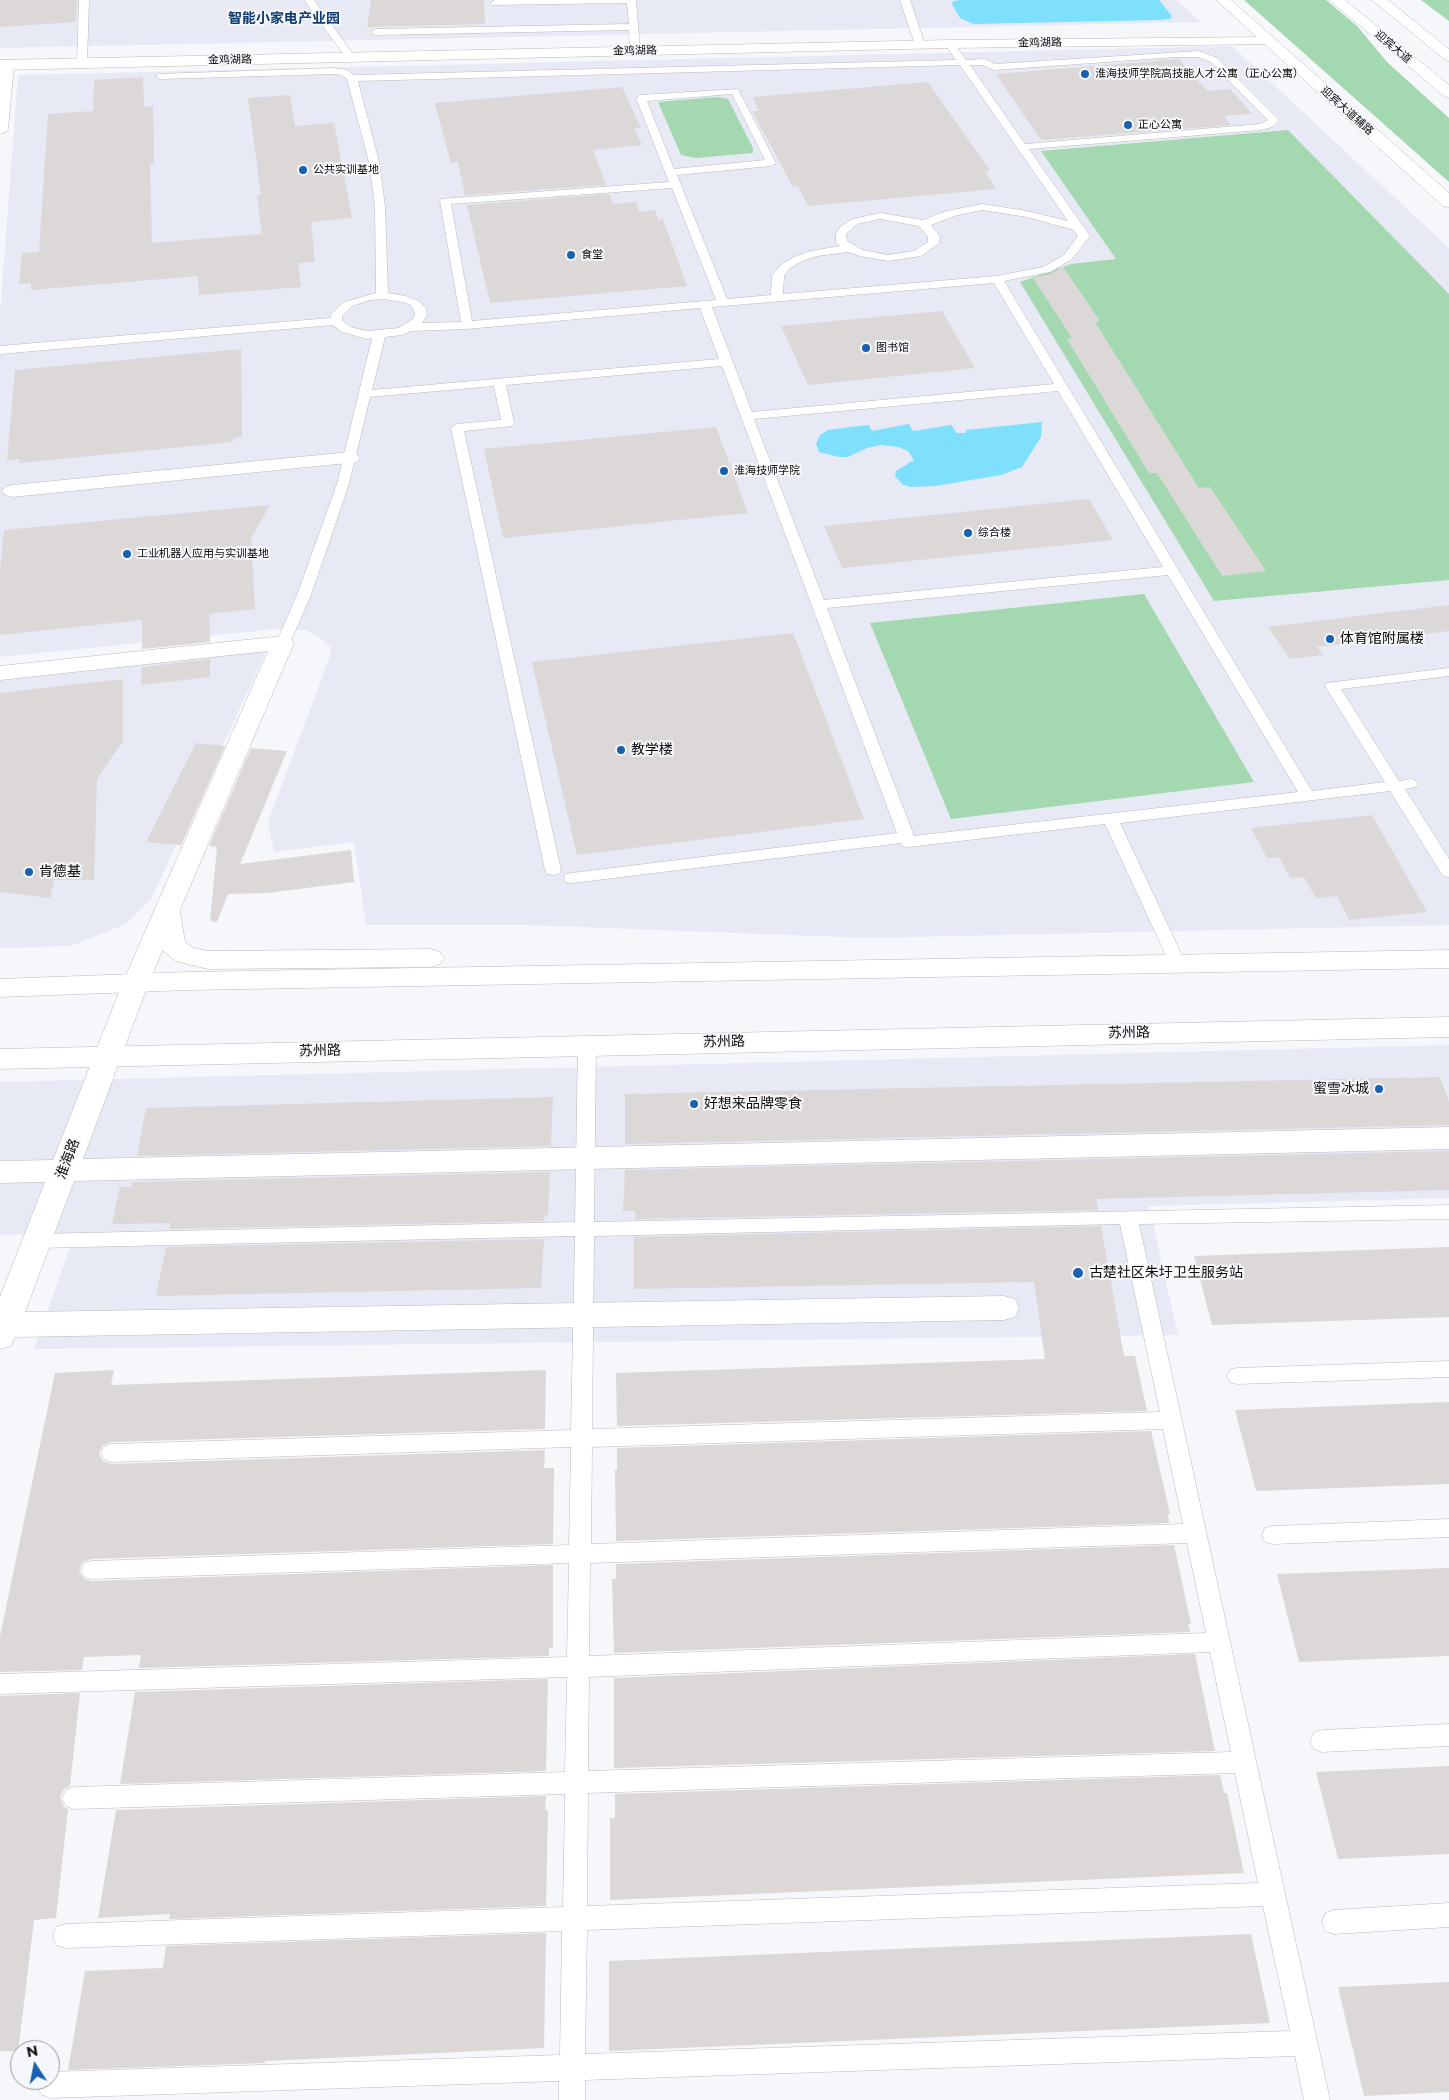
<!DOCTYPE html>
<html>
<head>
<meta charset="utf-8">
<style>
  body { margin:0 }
  #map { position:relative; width:1449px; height:2100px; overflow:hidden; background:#f6f7fa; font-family:Montserrat,sans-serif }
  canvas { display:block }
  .north { position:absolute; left:10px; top:2040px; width:50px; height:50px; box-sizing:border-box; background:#f6f7fa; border:1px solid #98999b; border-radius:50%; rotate:349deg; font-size:14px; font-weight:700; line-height:20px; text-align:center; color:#0b0b0c }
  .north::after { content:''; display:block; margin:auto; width:18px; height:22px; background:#1860b0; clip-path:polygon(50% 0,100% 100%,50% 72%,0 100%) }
</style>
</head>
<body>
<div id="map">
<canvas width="1449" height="2100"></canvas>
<div class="north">N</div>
</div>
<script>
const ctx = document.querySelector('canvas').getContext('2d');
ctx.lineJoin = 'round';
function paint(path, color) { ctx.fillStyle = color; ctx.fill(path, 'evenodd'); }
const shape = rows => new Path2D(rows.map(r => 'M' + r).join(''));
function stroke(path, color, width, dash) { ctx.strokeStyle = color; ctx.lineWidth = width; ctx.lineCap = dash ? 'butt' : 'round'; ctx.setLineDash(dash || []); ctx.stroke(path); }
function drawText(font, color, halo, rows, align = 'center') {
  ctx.font = font + ' Montserrat,"Noto Sans SC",sans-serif'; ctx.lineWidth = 4; ctx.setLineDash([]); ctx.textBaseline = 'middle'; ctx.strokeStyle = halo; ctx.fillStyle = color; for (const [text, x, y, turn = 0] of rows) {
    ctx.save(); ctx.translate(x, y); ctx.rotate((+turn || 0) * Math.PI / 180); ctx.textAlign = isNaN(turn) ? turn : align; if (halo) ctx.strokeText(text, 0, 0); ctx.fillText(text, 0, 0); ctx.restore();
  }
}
const built = shape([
  [0,0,1177,0,1201,22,0,48],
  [1232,46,1449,248,1449,925,868,938,526,925,366,925,354,842,274,852,268,822,330,656,331,647,318,636,305,630,277,629,0,657,0,313,18,75],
  [267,650,151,899,126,924,71,946,0,948,0,680],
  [1449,1045,1449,1198,1149,1206,1178,1335,34,1349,75,1233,0,1235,0,1082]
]);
const green = shape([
  [1244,0,1326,0,1357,26,1388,63,1449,118,1449,182],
  [1421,0,1449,0,1449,21],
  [717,97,728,99,753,148,753,153,696,158,681,155,658,102],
  [1288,130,1449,294,1449,580,1214,601,1020,282,1071,264,1116,259,1041,151],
  [1144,594,1254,782,951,819,870,623]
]);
const water = shape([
  [959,0,1159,0,1172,16,1170,19,1159,20,973,24,960,18,952,4,952,2],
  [1042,422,1041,437,1022,467,1001,475,935,486,911,487,903,485,895,476,896,471,914,460,908,451,898,447,881,445,867,448,848,457,839,457,819,452,816,444,820,435,828,430,850,427,869,425,872,431,909,424,913,431,951,425,957,433,966,433,966,430]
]);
const building = shape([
  [0,0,77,0,76,22,0,27],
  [371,0,484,0,485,24,367,27],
  [1179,59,1207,91,1230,89,1252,114,1224,116,1231,125,1041,140,996,74],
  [143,77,144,107,153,106,154,164,150,164,152,243,262,234,257,195,261,195,248,98,290,95,295,126,334,123,352,218,311,222,315,262,298,263,301,287,199,295,198,276,31,290,31,283,19,284,22,253,39,252,48,114,93,111,94,80],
  [928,82,990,171,985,171,996,189,808,206,798,186,793,187,752,111,759,111,752,97],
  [622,87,641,128,634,128,642,145,593,150,606,185,465,195,458,162,451,163,435,103],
  [609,194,613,204,636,202,639,212,655,210,658,220,663,219,687,286,490,303,467,205],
  [1063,267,1100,321,1095,322,1199,488,1210,487,1266,571,1222,576,1157,473,1149,473,1067,339,1072,338,1033,278,1050,274],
  [942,311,975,368,808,385,781,326],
  [241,349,242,437,233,438,233,442,19,463,19,459,7,460,15,370],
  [716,427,748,513,503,538,484,449],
  [1089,499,1113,540,842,568,824,526],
  [270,505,251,538,255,609,209,614,210,642,142,649,142,620,0,635,0,571,4,530],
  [1449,605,1449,631,1317,647,1323,655,1290,659,1268,627],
  [793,633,864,819,577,855,532,662],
  [210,659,210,677,141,685,142,667],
  [123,679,123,741,97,779,94,880,54,880,50,898,0,892,0,693],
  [196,743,225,746,181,845,146,842],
  [251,748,287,751,240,864,351,850,354,882,267,893,228,894,217,922,210,921,217,847,209,846],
  [1372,815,1427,912,1349,920,1337,896,1316,898,1304,877,1290,878,1279,857,1267,858,1251,828],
  [1440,1077,1449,1102,1449,1125,625,1144,625,1094],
  [553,1097,551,1146,137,1156,146,1108],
  [1449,1151,1449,1190,1096,1199,1098,1210,635,1219,635,1211,623,1211,625,1170],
  [550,1172,548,1215,545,1215,544,1221,169,1229,171,1223,112,1224,120,1187,131,1187,132,1182],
  [1101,1226,1124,1356,1135,1356,1147,1411,617,1426,616,1373,1045,1359,1034,1282,634,1289,634,1237],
  [544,1239,541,1288,156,1296,166,1247],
  [1449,1247,1449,1317,1212,1325,1194,1256],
  [114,1370,111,1385,546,1370,545,1429,111,1442,102,1446,99,1454,103,1461,111,1464,545,1450,544,1468,554,1468,553,1544,92,1559,82,1562,79,1571,84,1579,92,1581,553,1565,553,1648,549,1648,549,1656,139,1668,141,1655,84,1657,82,1670,0,1672,0,1636,55,1373],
  [1449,1402,1449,1484,1256,1491,1235,1410],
  [1151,1431,1170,1514,1168,1514,1169,1523,616,1541,615,1470,617,1470,617,1448],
  [1174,1545,1191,1624,1188,1624,1190,1632,614,1653,612,1579,616,1579,616,1564],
  [1449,1568,1449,1656,1299,1662,1277,1574],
  [1195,1654,1215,1751,614,1768,614,1678],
  [548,1679,546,1771,120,1784,135,1692],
  [80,1693,70,1786,64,1789,60,1797,64,1807,68,1809,56,1918,34,1920,18,2052,0,2051,0,1696],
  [1449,1766,1449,1854,1338,1859,1316,1772],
  [1220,1775,1224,1793,1227,1793,1244,1873,610,1900,610,1818,615,1818,615,1794],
  [546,1796,545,1810,548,1810,546,1906,169,1919,170,1914,98,1918,116,1810],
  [546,1933,544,2048,265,2061,265,2063,68,2070,85,1971,163,1968,166,1946],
  [1251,1934,1270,2023,609,2051,609,1961],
  [1449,1982,1449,2092,1364,2096,1338,1987]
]);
const lane = shape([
  [79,0,89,0,87,63,82,66,77,63,79,0],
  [304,0,314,0,355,57,353,59,347,59,304,0],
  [495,0,636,0,640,51,635,54,630,51,629,30,375,35,370,32,375,29,629,24,627,3,492,5,490,3,495,0],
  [900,0,910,0,925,45,923,47,917,47,915,45,900,0],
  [950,41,953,42,966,60,984,59,995,64,1199,51,1217,58,1279,120,1272,127,1261,130,1029,149,1090,236,1072,259,1050,272,1004,281,1312,791,1385,782,1325,686,1327,683,1449,668,1449,676,1341,689,1399,781,1411,779,1416,781,1419,784,1416,787,1405,789,1449,859,1449,877,1443,876,1390,791,1120,823,1186,964,1184,968,1178,970,1172,968,1170,964,1105,824,908,847,902,846,901,843,572,883,566,882,564,878,566,874,572,873,897,833,722,366,506,385,514,423,512,426,464,431,561,870,559,874,553,875,547,874,545,870,451,428,457,424,501,420,494,386,370,397,349,484,311,595,290,643,288,646,283,647,278,646,276,643,297,595,337,484,372,338,367,339,342,332,333,325,0,354,0,346,330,318,332,313,344,302,376,293,375,206,369,162,347,79,341,75,334,74,160,79,157,78,157,74,334,68,347,70,354,75,956,60,945,44,950,41],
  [1177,57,1198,57,1211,62,1268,120,1260,124,1025,144,970,65,982,65,994,70,1177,57],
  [960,65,1068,221,1027,211,982,204,947,211,923,220,880,213,853,219,841,226,836,234,836,242,840,246,811,251,794,257,781,265,772,275,771,295,727,299,677,175,771,166,776,163,738,89,641,95,636,98,669,182,441,199,440,201,461,322,422,323,427,315,426,309,419,301,406,296,388,293,385,206,379,162,358,81,960,65],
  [732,94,765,160,674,169,647,101,732,94],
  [672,188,716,300,472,321,451,204,672,188],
  [982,210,1027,217,1074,230,1078,236,1064,255,1043,267,997,276,783,294,784,276,789,269,802,261,817,256,848,252,860,256,888,261,921,256,939,243,940,237,931,225,954,216,982,210],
  [880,219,919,226,928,237,928,242,914,251,888,255,863,250,847,241,846,234,857,224,880,219],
  [994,283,1054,384,752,412,712,307,994,283],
  [382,299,403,302,411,305,414,310,415,315,413,319,399,328,367,331,350,327,342,320,342,316,352,306,370,300,382,299],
  [700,308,719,359,372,390,385,337,402,335,411,331,467,329,700,308],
  [1058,391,1163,567,824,600,754,419,1058,391],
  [1168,575,1298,792,914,836,827,608,1168,575],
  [587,1039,593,1041,596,1045,594,1222,1449,1205,1449,1219,1139,1224,1330,2100,1304,2100,1295,2056,585,2080,585,2100,559,2100,559,2081,50,2098,41,2094,37,2085,39,2080,50,2080,50,2072,560,2055,562,1931,65,1948,56,1945,53,1936,56,1927,65,1924,563,1907,565,1794,74,1809,66,1806,62,1798,66,1790,74,1787,565,1772,567,1677,0,1694,0,1674,567,1657,569,1563,92,1579,84,1577,81,1570,84,1563,92,1561,569,1545,571,1447,111,1462,104,1459,101,1453,104,1447,111,1444,571,1430,575,1236,37,1248,30,1246,27,1241,30,1236,37,1234,575,1222,578,1045,581,1041,587,1039],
  [1120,1224,1160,1412,592,1429,594,1236,1120,1224],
  [1163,1429,1183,1524,591,1544,592,1447,1163,1429],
  [1187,1543,1206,1633,589,1656,590,1563,1187,1543],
  [1210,1652,1231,1752,588,1771,589,1677,1210,1652],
  [1235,1773,1258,1883,587,1906,588,1793,1235,1773],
  [1263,1906,1290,2031,585,2054,587,1930,1263,1906],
  [1449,1361,1449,1377,1237,1384,1230,1382,1227,1376,1230,1370,1237,1368,1449,1361],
  [1449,1519,1449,1537,1273,1544,1265,1542,1262,1535,1265,1528,1273,1526,1449,1519],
  [1449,1724,1449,1746,1322,1752,1314,1749,1310,1741,1314,1733,1322,1730,1449,1724],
  [1449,1903,1449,1927,1334,1934,1325,1931,1322,1922,1325,1913,1334,1910,1449,1903]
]);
const street = shape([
  [6,60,11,62,14,65,8,129,6,132,0,134,0,63,6,60],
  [350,452,357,454,360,458,357,462,12,497,5,495,2,491,5,487,12,485,350,452],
  [283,636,291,638,294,643,149,982,83,1159,1449,1127,1449,1149,74,1181,25,1312,1004,1296,1015,1299,1019,1308,1015,1317,1004,1320,15,1337,11,1346,0,1349,0,1297,45,1182,0,1183,0,1161,53,1160,123,982,268,651,0,680,0,666,283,636]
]);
const secondary = shape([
  [1269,37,1274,38,1276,41,1274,44,950,48,0,70,0,60,950,40,1269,37],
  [167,902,176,905,180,911,185,942,193,948,208,951,431,949,440,952,444,958,440,964,431,967,208,969,176,961,164,952,160,946,154,911,158,905,167,902],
  [1449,950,1449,968,188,990,0,997,0,979,188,972,1449,950],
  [1449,1017,1449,1037,0,1069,0,1049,1449,1017]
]);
const primary = shape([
  [1216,0,1231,0,1449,193,1449,207,1443,206,1216,0]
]);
const highway = shape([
  [1329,0,1345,0,1449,85,1449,98,1444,96,1329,0],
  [1372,0,1388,0,1449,49,1449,61,1444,59,1372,0]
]);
const markers = [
  [1085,74,5,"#1860b0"],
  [1128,125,5,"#1860b0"],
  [303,170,5,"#1860b0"],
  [571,255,5,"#1860b0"],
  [866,348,5,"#1860b0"],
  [724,471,5,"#1860b0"],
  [968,533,5,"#1860b0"],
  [127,554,5,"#1860b0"],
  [1330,639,5,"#1860b0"],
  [621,750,5,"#1860b0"],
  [29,872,5,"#1860b0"],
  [1379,1089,5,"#1860b0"],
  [694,1104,5,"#1860b0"],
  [1078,1273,6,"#1860b0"]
];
const farStreetnames = [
  ["金鸡湖路",1040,43,-1],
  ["迎宾大道",1393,47,40],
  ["金鸡湖路",635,51,-1],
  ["金鸡湖路",230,60,-1],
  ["迎宾大道辅路",1347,111,42]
];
const farPoinames = [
  ["淮海技师学院高技能人才公寓（正心公寓）",1095,74],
  ["正心公寓",1138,125],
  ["公共实训基地",313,170],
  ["食堂",581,255],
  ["图书馆",876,348],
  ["淮海技师学院",734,471],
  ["综合楼",978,533],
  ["工业机器人应用与实训基地",137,554]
];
const farQuarternames = [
  ["智能小家电产业园",284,19]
];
const poiNames = [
  ["体育馆附属楼",1340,639],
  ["教学楼",631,750],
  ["肯德基",39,872],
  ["蜜雪冰城",1369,1089,"right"],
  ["好想来品牌零食",704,1104],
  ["古楚社区朱圩卫生服务站",1089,1273]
];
const streetNames = [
  ["苏州路",1129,1033,-1],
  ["苏州路",724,1042,-1],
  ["苏州路",320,1051,-1],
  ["淮海路",68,1159,-69]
];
paint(built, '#e7eaf4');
paint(green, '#a4d8b0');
paint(water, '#7fe0fd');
paint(building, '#dbd8d7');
stroke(lane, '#bababd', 1);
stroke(street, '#bababd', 1);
stroke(secondary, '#bababd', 1);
stroke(primary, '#bababd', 1);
stroke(highway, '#bababd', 1);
paint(lane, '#fff');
paint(street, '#fff');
paint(secondary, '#fff');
paint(primary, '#fff');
paint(highway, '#fff');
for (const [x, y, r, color] of markers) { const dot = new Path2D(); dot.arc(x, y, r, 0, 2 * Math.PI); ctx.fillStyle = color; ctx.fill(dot); stroke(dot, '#f6f7fa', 2); }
drawText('11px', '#0b0b0c', '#f6f7fa', farStreetnames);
drawText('11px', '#0b0b0c', '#f6f7fa', farPoinames, 'left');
drawText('bold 14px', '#103c6f', '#f6f7fa', farQuarternames);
drawText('14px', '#0b0b0c', '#f6f7fa', poiNames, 'left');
drawText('14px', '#0b0b0c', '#f6f7fa', streetNames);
</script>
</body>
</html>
